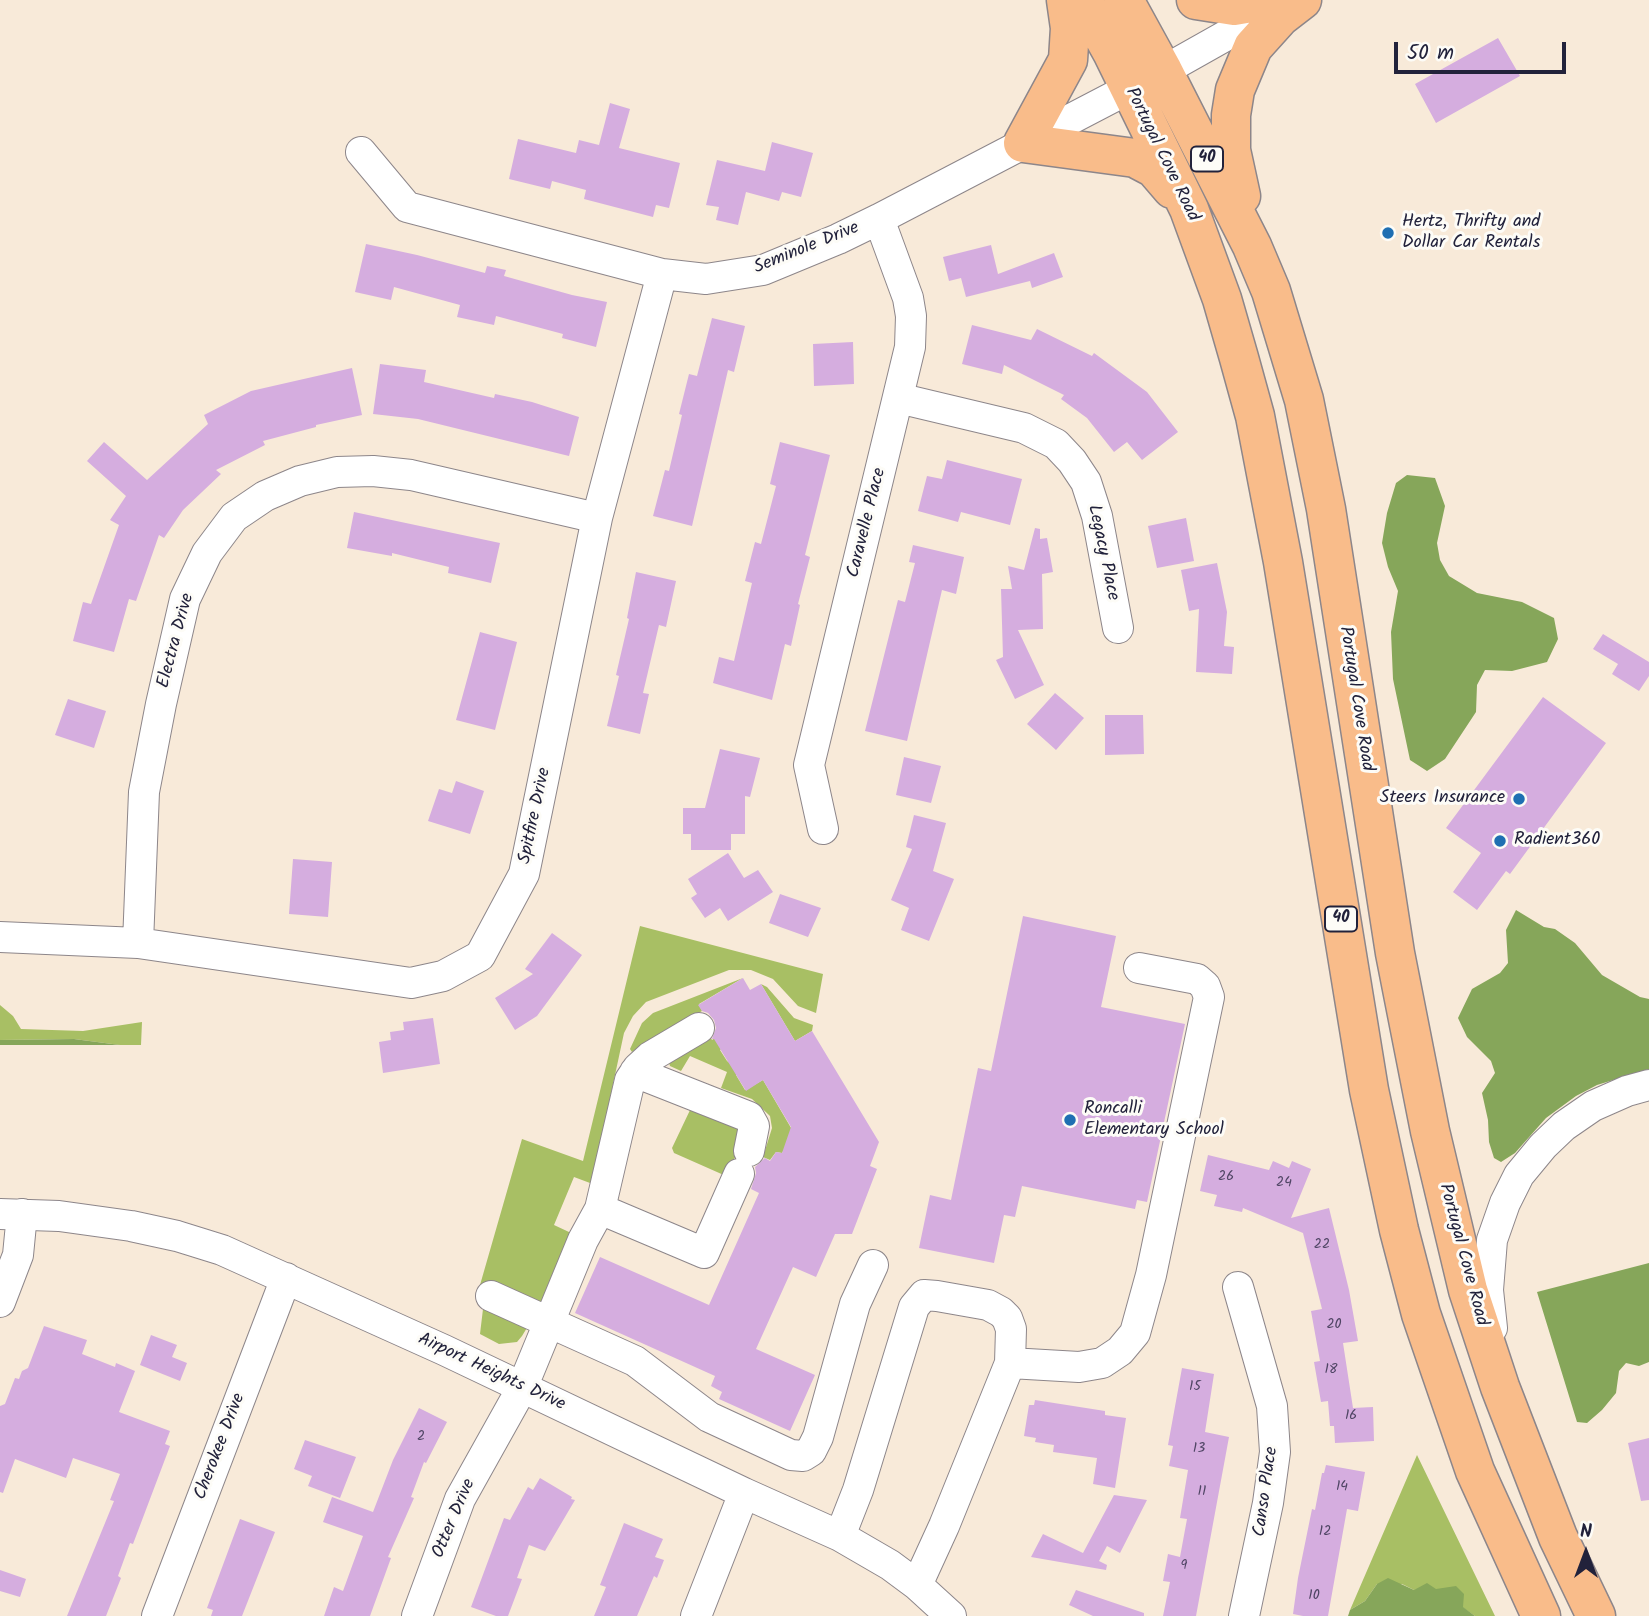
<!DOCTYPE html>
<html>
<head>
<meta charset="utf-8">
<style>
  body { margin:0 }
  #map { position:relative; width:1649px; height:1616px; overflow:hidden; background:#f8ead9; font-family:Kalam,sans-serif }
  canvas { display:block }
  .north { position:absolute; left:1551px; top:1518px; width:70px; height:70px; -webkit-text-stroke:5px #fdfcf7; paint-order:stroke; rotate:0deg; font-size:19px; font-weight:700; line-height:28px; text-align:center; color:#22223b }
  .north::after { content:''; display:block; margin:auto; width:24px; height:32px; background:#22223b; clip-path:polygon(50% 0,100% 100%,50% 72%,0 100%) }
  .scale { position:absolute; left:1394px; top:42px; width:172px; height:32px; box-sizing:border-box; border:4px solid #22223b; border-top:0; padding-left:9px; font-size:21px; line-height:24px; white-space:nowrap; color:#22223b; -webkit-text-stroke:5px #fdfcf7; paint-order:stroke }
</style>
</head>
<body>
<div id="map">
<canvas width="1649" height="1616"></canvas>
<div class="north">N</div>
<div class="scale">50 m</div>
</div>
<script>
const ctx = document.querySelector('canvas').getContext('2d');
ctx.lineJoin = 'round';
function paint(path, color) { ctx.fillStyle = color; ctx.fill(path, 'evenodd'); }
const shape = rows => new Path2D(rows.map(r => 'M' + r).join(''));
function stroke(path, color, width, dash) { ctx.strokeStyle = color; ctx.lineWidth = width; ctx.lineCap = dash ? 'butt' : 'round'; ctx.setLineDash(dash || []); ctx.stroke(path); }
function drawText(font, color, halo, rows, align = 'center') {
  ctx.font = font + ' Kalam,sans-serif'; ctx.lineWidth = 6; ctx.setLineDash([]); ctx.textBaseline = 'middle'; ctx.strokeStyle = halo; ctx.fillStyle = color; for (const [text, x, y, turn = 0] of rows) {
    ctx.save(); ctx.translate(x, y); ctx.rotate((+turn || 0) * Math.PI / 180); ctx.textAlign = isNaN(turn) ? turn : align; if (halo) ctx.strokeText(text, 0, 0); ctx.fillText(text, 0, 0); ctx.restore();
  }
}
const green = shape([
  [640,926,823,974,816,1013,798,1006,773,979,751,970,729,970,646,1002,633,1016,624,1033,609,1103,616,1106,595,1181,590,1183,574,1177,554,1225,569,1232,570,1239,542,1303,522,1336,517,1342,499,1344,480,1334,483,1309,480,1285,522,1139,583,1161],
  [743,978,699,1004,702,1011,632,1052,630,1049,642,1023,653,1013],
  [761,984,767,987,794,1018,813,1025,812,1031,795,1041],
  [0,1005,13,1016,21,1029,83,1031,142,1022,141,1045,120,1045,74,1039,0,1040],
  [709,1034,712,1040,718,1036,724,1047,720,1050,727,1061,741,1072,736,1075,745,1090,763,1080,794,1133,782,1153,776,1152,770,1160,763,1157,772,1128,770,1116,752,1099,721,1088,727,1072,690,1056,681,1071,670,1066,668,1060],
  [691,1108,740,1128,740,1147,726,1176,674,1153,672,1148],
  [1417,1455,1495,1616,1475,1616,1436,1589,1414,1590,1402,1584,1377,1584,1365,1601,1350,1610]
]);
const forest = shape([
  [1407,475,1435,478,1445,506,1437,543,1440,560,1449,576,1477,593,1522,602,1554,618,1558,639,1547,662,1512,671,1485,670,1477,685,1476,712,1445,759,1427,771,1410,760,1393,679,1391,632,1398,591,1388,567,1382,543,1387,513,1396,483],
  [1516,910,1544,927,1555,929,1575,943,1602,975,1640,997,1649,999,1649,1069,1597,1085,1576,1096,1546,1118,1515,1153,1501,1162,1494,1158,1489,1142,1488,1120,1482,1093,1495,1073,1491,1061,1467,1037,1458,1018,1472,989,1500,973,1508,963,1506,930],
  [74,1039,120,1045,0,1045,0,1040],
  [1649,1263,1649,1362,1639,1366,1626,1363,1619,1371,1616,1393,1602,1410,1587,1423,1577,1422,1537,1292],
  [1388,1578,1414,1590,1427,1583,1436,1589,1456,1586,1464,1594,1463,1607,1475,1616,1348,1616,1350,1610,1365,1601,1377,1584]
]);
const building = shape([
  [1498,38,1520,76,1436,123,1415,84],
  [610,103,630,109,619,148,680,163,669,208,656,205,653,217,584,199,586,190,552,181,550,189,509,179,518,139,576,153,579,140,599,145],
  [772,142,813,153,801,197,782,192,779,201,746,192,738,225,716,220,719,207,706,205,717,160,765,171],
  [366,244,417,255,485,273,487,266,506,270,504,276,572,295,607,302,596,347,562,338,563,334,496,316,494,325,457,317,460,305,394,287,391,300,355,292],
  [991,245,998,274,1054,253,1063,277,1032,288,1030,281,966,297,961,278,949,281,943,257],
  [712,318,745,326,734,372,728,370,692,526,653,516,665,470,669,471,682,415,679,414,689,374,697,376],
  [972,325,1031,340,1037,329,1092,356,1094,353,1147,392,1178,432,1142,460,1127,442,1114,452,1087,418,1061,399,1064,395,1004,365,1002,374,962,364],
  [853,342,854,384,814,386,813,344],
  [380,364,426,370,424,382,494,398,495,394,532,402,579,417,569,456,418,419,373,414],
  [352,368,362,415,316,425,316,427,263,441,265,445,216,470,221,474,183,510,164,538,159,535,136,601,129,599,114,652,73,641,83,602,91,604,119,525,110,520,126,496,87,461,104,442,147,480,208,424,204,415,251,391],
  [780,442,830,455,805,555,810,557,798,604,800,605,791,646,785,644,772,700,713,683,719,657,734,661,752,583,745,581,755,542,761,544,776,486,770,484],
  [947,460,1022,479,1010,525,961,512,958,522,918,511,927,476,942,479],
  [354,512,500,543,491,583,448,573,449,567,392,553,392,556,347,548],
  [1186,518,1194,561,1157,568,1148,526],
  [1035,528,1040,529,1040,539,1047,538,1053,572,1042,574,1043,629,1018,630,1044,685,1015,699,996,660,1003,657,1001,589,1012,589,1008,566,1024,570],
  [913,545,964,557,956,594,942,590,907,741,865,731,898,600,905,602,915,563,909,562],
  [1217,563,1227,612,1224,646,1234,647,1232,674,1196,672,1199,609,1189,611,1181,570],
  [636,572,676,581,666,627,659,625,643,693,649,694,640,734,607,726,619,676,616,675,629,619,627,618],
  [480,632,517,642,495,730,456,720],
  [1603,634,1649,662,1649,676,1639,691,1612,674,1618,664,1593,649],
  [1055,693,1084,718,1056,750,1027,724],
  [1543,697,1606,743,1510,874,1506,871,1477,910,1453,892,1481,853,1446,828],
  [68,699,106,711,94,748,55,735],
  [1105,715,1143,715,1144,754,1105,755],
  [720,749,760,758,750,797,745,796,745,834,731,834,731,850,691,850,691,834,683,834,683,808,705,808],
  [904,757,941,766,931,803,896,795],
  [456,781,484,791,470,834,428,821,439,789,452,793],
  [914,815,946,823,933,871,954,879,929,941,901,930,909,908,891,900,912,849,906,847],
  [728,853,744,878,758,870,773,892,728,921,720,908,705,918,691,898,697,894,688,879],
  [293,859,332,862,328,917,289,914],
  [780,894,821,908,808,937,769,923],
  [1023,916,1116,936,1101,1007,1185,1024,1147,1202,1137,1200,1135,1209,1022,1186,1015,1217,1004,1215,994,1263,919,1248,930,1195,951,1200,978,1068,991,1071],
  [552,933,582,955,537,1016,515,1030,495,998,533,974,525,969],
  [743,978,750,990,761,984,795,1041,812,1031,879,1142,870,1166,877,1169,852,1234,835,1234,816,1277,793,1267,756,1349,815,1375,790,1431,719,1399,722,1392,711,1386,715,1376,575,1313,600,1257,709,1305,759,1193,751,1189,756,1173,755,1167,765,1158,770,1161,776,1152,782,1153,791,1127,763,1080,746,1091,714,1039,712,1039,716,1028,714,1020,708,1013,702,1011,698,1005],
  [433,1018,440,1064,383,1073,379,1042,391,1040,390,1032,404,1030,403,1022],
  [1208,1155,1269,1170,1273,1161,1289,1168,1292,1161,1311,1169,1291,1218,1329,1208,1349,1290,1358,1341,1343,1343,1353,1408,1373,1407,1374,1441,1335,1443,1334,1426,1330,1426,1328,1401,1321,1402,1314,1362,1320,1361,1311,1311,1322,1309,1303,1233,1243,1208,1242,1212,1214,1206,1217,1195,1200,1191],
  [44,1326,87,1340,82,1354,115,1367,116,1363,135,1371,119,1412,170,1431,165,1444,170,1446,133,1544,130,1543,118,1576,121,1578,106,1616,67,1616,114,1501,110,1500,120,1474,73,1458,66,1478,15,1459,3,1493,0,1492,0,1406,5,1404,15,1378,19,1379,22,1371,28,1368],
  [151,1335,177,1345,172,1357,187,1363,180,1381,140,1365],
  [1182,1368,1214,1374,1205,1432,1229,1437,1196,1616,1163,1616,1170,1582,1163,1581,1168,1554,1180,1557,1187,1519,1180,1518,1188,1470,1169,1466,1173,1446,1168,1445],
  [1035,1400,1105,1411,1105,1415,1126,1418,1115,1488,1093,1484,1097,1458,1053,1452,1054,1445,1035,1442,1036,1438,1024,1436,1029,1405,1034,1405],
  [419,1408,447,1422,426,1463,424,1462,411,1497,414,1498,388,1557,391,1558,370,1616,324,1616,334,1587,343,1591,363,1536,323,1522,332,1497,373,1512,393,1460],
  [1649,1438,1649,1500,1641,1501,1628,1443],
  [305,1440,356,1457,340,1498,308,1486,312,1476,294,1469],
  [1326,1465,1365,1472,1358,1511,1347,1509,1328,1616,1303,1616,1293,1614,1298,1578,1312,1509,1315,1510,1322,1473,1324,1473],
  [540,1478,572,1497,571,1499,575,1500,545,1551,529,1545,517,1578,522,1579,508,1616,496,1616,471,1607,504,1518,510,1520,528,1487,533,1490],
  [1114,1495,1147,1500,1120,1553,1107,1546,1099,1561,1107,1565,1106,1570,1031,1557,1043,1534,1083,1553],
  [240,1519,275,1532,242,1616,211,1616,213,1610,207,1608],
  [624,1523,663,1539,655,1557,664,1560,657,1578,654,1576,637,1616,594,1616,606,1587,600,1585],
  [0,1570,26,1579,20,1597,0,1591],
  [1076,1590,1144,1613,1144,1616,1093,1616,1069,1605]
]);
const minor = shape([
  [361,152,407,207,662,274,706,279,763,270,838,239,879,219,1163,71,1282,4],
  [898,398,1024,428,1056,444,1072,461,1086,482,1097,516,1118,628],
  [823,829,809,765,910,347,911,316,908,298,879,219],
  [0,937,138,943,411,983,443,976,480,956,524,874,597,518,662,274],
  [138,943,144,792,161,704,185,599,207,553,234,517,265,496,300,481,337,472,373,471,411,475,597,518],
  [635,1072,749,1117,754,1126,749,1151],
  [600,1209,704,1253,739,1174],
  [0,1214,59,1216,131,1226,177,1236,222,1250,444,1350,744,1493,840,1536,890,1565,917,1585,951,1616],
  [1238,1287,1272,1406,1275,1452,1268,1503,1244,1616],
  [491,1296,635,1361,709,1417,791,1455,803,1456,811,1451,818,1437,855,1304,873,1265],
  [0,1302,18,1255,22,1214],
  [1492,1328,1488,1290,1492,1240,1505,1203,1519,1175,1543,1146,1564,1126,1593,1106,1627,1091,1649,1085],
  [1010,1363,1079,1367,1102,1363,1120,1351,1135,1333,1151,1275,1209,997,1205,986,1197,979,1139,968],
  [840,1536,858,1490,914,1307,924,1295,937,1296,988,1305,1001,1312,1007,1318,1011,1329,1010,1363,944,1526,917,1585],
  [157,1616,286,1278],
  [417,1616,460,1499,522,1388,583,1240,600,1209,630,1080,638,1068,650,1057,699,1028],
  [696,1616,744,1493]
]);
const major = shape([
  [1066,0,1070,28,1068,60,1023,143,1135,158,1154,168,1172,189],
  [1083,0,1112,52,1189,209,1222,299,1239,358,1255,416,1283,562,1369,1090,1399,1230,1421,1314,1475,1471,1541,1616],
  [1124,0,1163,71,1252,246,1271,291,1304,400,1326,509,1395,953,1430,1131,1468,1290,1500,1387,1558,1537,1596,1616],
  [1196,0,1234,6,1269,0],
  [1241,196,1231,150,1231,115,1235,90,1253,47,1280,17,1302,0]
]);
const markers = [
  [1388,233,7,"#1f6fb2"],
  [1519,799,7,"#1f6fb2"],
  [1500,841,7,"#1f6fb2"],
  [1070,1120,7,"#1f6fb2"]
];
const numberNames = [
  ["26",1226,1178],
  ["24",1284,1184],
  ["22",1322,1246],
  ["20",1334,1326],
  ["18",1331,1371],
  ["15",1195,1388],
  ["16",1351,1417],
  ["2",421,1438],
  ["13",1199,1450],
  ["14",1342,1488],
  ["11",1202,1493],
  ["12",1325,1533],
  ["9",1184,1567],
  ["10",1314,1597]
];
const shields = [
  [1207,159,32],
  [1341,919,32]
];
const shieldNames = [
  ["40",1207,159],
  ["40",1341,919]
];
const streetNames = [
  ["Portugal Cove Road",1161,155,64],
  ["Seminole Drive",807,249,-22],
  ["Caravelle Place",868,523,-76],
  ["Legacy Place",1102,553,78],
  ["Electra Drive",177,641,-75],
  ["Portugal Cove Road",1355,699,81],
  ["Spitfire Drive",536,816,-78],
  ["Portugal Cove Road",1462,1255,75],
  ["Airport Heights Drive",491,1373,25],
  ["Cherokee Drive",221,1447,-69],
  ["Canso Place",1267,1492,-82],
  ["Otter Drive",455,1519,-67]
];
const poiNames = [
  ["Hertz, Thrifty and",1402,223],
  ["Dollar Car Rentals",1402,244],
  ["Steers Insurance",1505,799,"right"],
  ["Radient360",1514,841],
  ["Roncalli",1084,1110],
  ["Elementary School",1084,1131]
];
paint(green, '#a8bf64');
paint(forest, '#86a65a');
paint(building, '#d5addf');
stroke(minor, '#8d868a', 32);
stroke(major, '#8d868a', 41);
stroke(minor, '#fff', 30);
stroke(major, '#f9bc8a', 38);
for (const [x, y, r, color] of markers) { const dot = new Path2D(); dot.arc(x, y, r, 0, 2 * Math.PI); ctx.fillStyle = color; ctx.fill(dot); stroke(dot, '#fdfcf7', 2.5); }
drawText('14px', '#4f4564', null, numberNames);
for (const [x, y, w] of shields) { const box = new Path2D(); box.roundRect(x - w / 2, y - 12.5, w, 25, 5); ctx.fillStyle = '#fdfcf7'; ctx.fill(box); stroke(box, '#22223b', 2); }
drawText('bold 16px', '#22223b', null, shieldNames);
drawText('18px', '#22223b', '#fdfcf7', streetNames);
drawText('18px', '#22223b', '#fdfcf7', poiNames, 'left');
</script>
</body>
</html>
